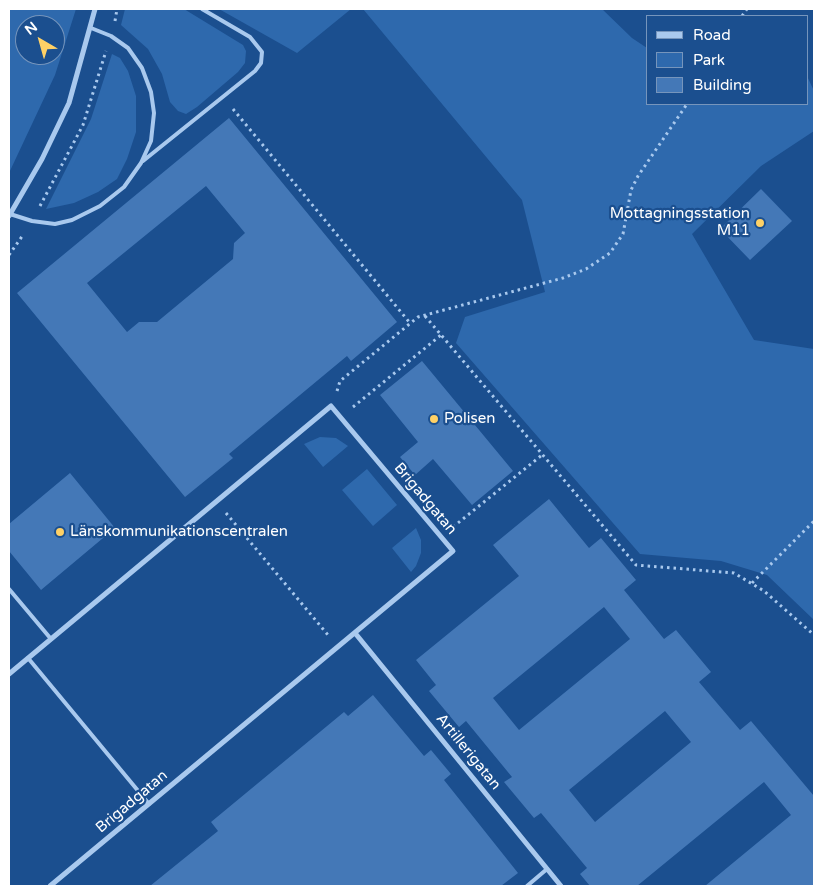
<!DOCTYPE html>
<html>
<head>
<meta charset="utf-8">
<style>
  body { margin:0 }
  #map { position:relative; width:823px; height:895px; overflow:hidden; background:#1b4f8f; font-family:"Varela Round",sans-serif }
  canvas { display:block }
  .frame { position:absolute; inset:0; border:10px solid #fff; pointer-events:none }
  .legend { position:absolute; left:646px; top:15px; width:162px; height:90px; box-sizing:border-box; background:#1b4f8f; border:1px solid #7695bc; margin:0; padding:6px 9px; list-style:none; font-size:15px; color:#fff }
  .legend li { display:flex; align-items:center; gap:10px; height:25px }
  .legend b { width:25px; border:1px solid #7695bc }
  .north { position:absolute; left:15px; top:15px; width:50px; height:50px; box-sizing:border-box; background:#1b4f8f; border:1px solid #7695bc; border-radius:50%; rotate:322deg; font-size:14px; font-weight:700; line-height:20px; text-align:center; color:#fff }
  .north::after { content:''; display:block; margin:auto; width:18px; height:22px; background:#ffd166; clip-path:polygon(50% 0,100% 100%,50% 72%,0 100%) }
</style>
</head>
<body>
<div id="map">
<canvas width="823" height="895"></canvas>
<div class="frame"></div>
<ul class="legend">
<li><b style="height:6px;background:#a9c9ee"></b>Road</li>
<li><b style="height:14px;background:#2e69ad"></b>Park</li>
<li><b style="height:14px;background:#4478b7"></b>Building</li>
</ul>
<div class="north">N</div>
</div>
<script>
const ctx = document.querySelector('canvas').getContext('2d');
ctx.lineJoin = 'round';
function paint(path, color) { ctx.fillStyle = color; ctx.fill(path, 'evenodd'); }
const shape = rows => new Path2D(rows.map(r => 'M' + r).join(''));
function stroke(path, color, width, dash) { ctx.strokeStyle = color; ctx.lineWidth = width; ctx.lineCap = dash ? 'butt' : 'round'; ctx.setLineDash(dash || []); ctx.stroke(path); }
function drawText(font, color, halo, rows, align = 'center') {
  ctx.font = font + ' "Varela Round",sans-serif'; ctx.lineWidth = 4.5; ctx.setLineDash([]); ctx.textBaseline = 'middle'; ctx.strokeStyle = halo; ctx.fillStyle = color; for (const [text, x, y, turn = 0] of rows) {
    ctx.save(); ctx.translate(x, y); ctx.rotate((+turn || 0) * Math.PI / 180); ctx.textAlign = isNaN(turn) ? turn : align; if (halo) ctx.strokeText(text, 0, 0); ctx.fillText(text, 0, 0); ctx.restore();
  }
}
const green = shape([
  [9,9,76,9,55,75,9,173],
  [25,25,55,25,55,55,25,55],
  [125,9,184,9,243,45,246,51,245,63,238,72,197,107,186,114,178,111,170,102,162,74,148,49,121,25],
  [219,9,351,9,297,53],
  [363,9,602,9,632,38,647,48,647,104,807,104,807,76,814,91,814,131,761,166,692,234,754,340,814,349,814,620,767,575,721,561,640,554,456,343,465,317,545,292,522,200],
  [112,54,120,58,128,71,136,96,136,132,127,159,117,179,98,192,74,203,46,209,91,119],
  [320,437,336,438,348,446,323,467,304,444],
  [367,469,397,505,373,526,342,490],
  [416,528,421,540,421,553,416,566,411,572,392,548]
]);
const building = shape([
  [229,118,397,322,351,361,347,356,229,454,233,458,185,497,17,293],
  [206,186,245,233,234,243,233,259,157,322,139,322,127,332,87,283],
  [761,189,792,221,750,260,720,229],
  [422,361,513,471,472,505,433,459,415,475,400,457,418,442,380,395],
  [70,473,115,528,41,590,9,551,9,524],
  [549,499,589,548,601,538,636,580,624,590,664,639,676,630,711,672,699,682,740,730,751,721,814,796,814,886,705,886,791,815,764,782,637,886,590,886,580,874,587,868,541,813,534,818,504,782,512,777,466,721,459,727,429,691,436,685,416,660,519,576,493,545],
  [604,607,630,639,519,730,493,698],
  [665,711,691,742,595,822,569,790],
  [373,695,424,756,431,750,451,774,444,780,518,873,501,886,150,886,218,831,211,822,344,712,348,716]
]);
const path = shape([
  [742,16,747,9],
  [115,21,117,9],
  [233,109,410,323],
  [40,206,83,125,106,51],
  [9,255,23,235],
  [425,316,636,565,734,573,764,591,814,635],
  [337,391,340,381,418,317,563,278,586,269,610,253,623,234,631,190,638,176,687,104],
  [353,407,441,335],
  [226,513,328,635],
  [453,527,542,455],
  [752,583,814,521]
]);
const lane = shape([
  [143,161,255,71,261,63,262,52,250,37,202,9],
  [10,214,32,221,55,224,72,220,100,206,124,187,141,163,151,141,154,113,151,92,142,68,128,48,111,36,91,28],
  [9,589,51,639],
  [28,658,149,804],
  [527,886,547,869]
]);
const street = shape([
  [9,216,42,159,69,103,95,9],
  [355,633,561,886],
  [9,674,331,406,453,551,50,886]
]);
const markers = [
  [760,223,5,"#ffd166"],
  [434,419,5,"#ffd166"],
  [60,532,5,"#ffd166"]
];
const poiNames = [
  ["Mottagningsstation",750,214,"right"],
  ["M11",750,231,"right"],
  ["Polisen",444,419],
  ["Länskommunikationscentralen",70,532]
];
const streetNames = [
  ["Brigadgatan",425,499,50],
  ["Artillerigatan",468,752,51],
  ["Brigadgatan",132,802,-40]
];
paint(green, '#2e69ad');
paint(building, '#4478b7');
stroke(path, '#a9c9ee', 3, [2.5, 4]);
stroke(lane, '#a9c9ee', 4);
stroke(street, '#a9c9ee', 5);
for (const [x, y, r, color] of markers) { const dot = new Path2D(); dot.arc(x, y, r, 0, 2 * Math.PI); ctx.fillStyle = color; ctx.fill(dot); stroke(dot, '#1b4f8f', 2); }
drawText('15px', '#fff', '#1b4f8f', poiNames, 'left');
drawText('15px', '#fff', '#1b4f8f', streetNames);
</script>
</body>
</html>
